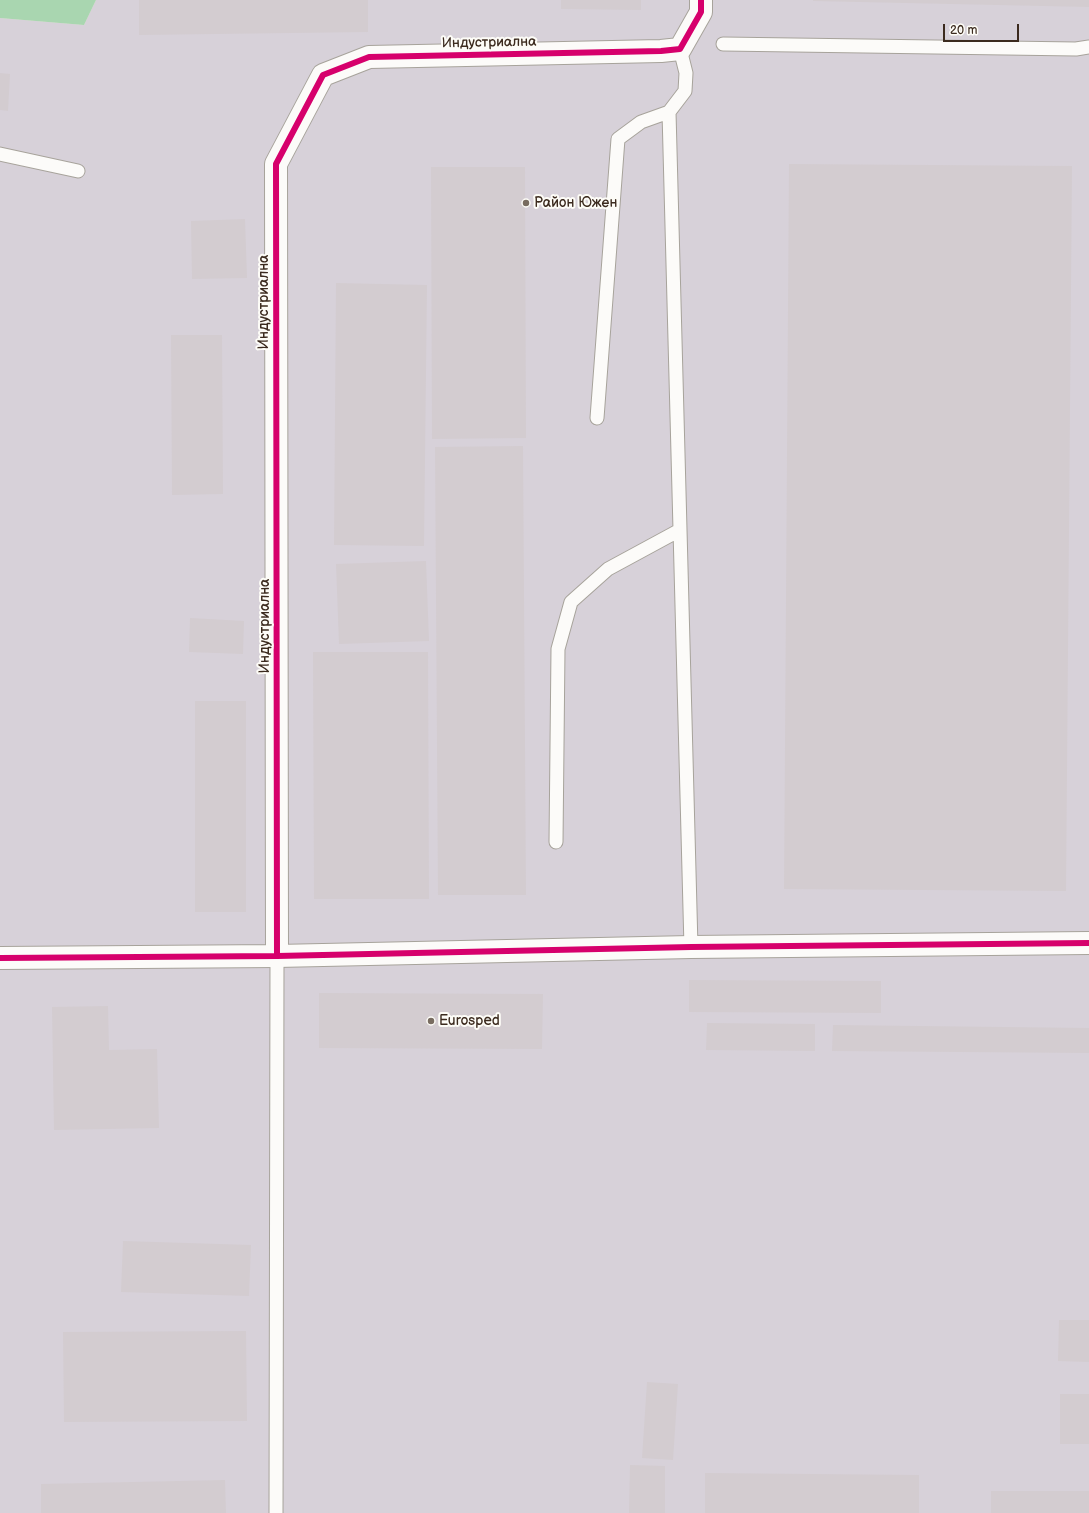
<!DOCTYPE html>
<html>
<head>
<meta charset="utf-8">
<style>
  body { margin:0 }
  #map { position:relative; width:1089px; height:1513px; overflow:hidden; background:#eae6da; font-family:"Balsamiq Sans",sans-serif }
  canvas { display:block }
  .scale { position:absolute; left:943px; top:24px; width:76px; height:18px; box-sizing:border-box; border:2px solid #3b2a1e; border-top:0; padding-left:5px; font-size:12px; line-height:14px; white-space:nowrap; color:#3b2a1e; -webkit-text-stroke:3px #fdfcf7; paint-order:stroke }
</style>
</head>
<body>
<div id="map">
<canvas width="1089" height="1513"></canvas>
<div class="scale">20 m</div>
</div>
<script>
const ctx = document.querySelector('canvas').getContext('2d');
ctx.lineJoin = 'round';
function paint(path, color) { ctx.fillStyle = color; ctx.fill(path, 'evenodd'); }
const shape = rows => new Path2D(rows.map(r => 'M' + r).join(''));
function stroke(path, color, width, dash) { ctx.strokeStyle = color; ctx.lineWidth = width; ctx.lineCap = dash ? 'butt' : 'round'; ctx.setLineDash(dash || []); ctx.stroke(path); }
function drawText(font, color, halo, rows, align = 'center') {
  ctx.font = font + ' "Balsamiq Sans",sans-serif'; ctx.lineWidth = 4; ctx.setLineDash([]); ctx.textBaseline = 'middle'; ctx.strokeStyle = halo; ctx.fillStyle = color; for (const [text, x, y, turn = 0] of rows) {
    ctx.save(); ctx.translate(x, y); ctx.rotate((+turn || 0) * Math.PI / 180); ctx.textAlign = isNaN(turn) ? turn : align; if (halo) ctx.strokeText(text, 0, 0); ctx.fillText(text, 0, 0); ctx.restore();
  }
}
const industrial = shape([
  [96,0,1089,0,1089,1513,0,1513,0,18,84,25]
]);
const green = shape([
  [0,0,96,0,84,25,0,18]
]);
const building = shape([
  [139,0,368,0,368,32,139,35],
  [561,0,641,0,641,10,561,9],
  [813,0,1089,0,1089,7,813,1],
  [0,73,10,74,8,111,0,110],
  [789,164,1072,166,1066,891,784,889],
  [431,167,525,167,526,438,432,439],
  [245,219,247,278,192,279,191,221],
  [336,283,427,285,424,546,334,545],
  [171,335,222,335,223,494,172,495],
  [523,446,526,895,438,895,435,447],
  [426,561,429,641,339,644,336,564],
  [190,618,244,621,243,654,189,652],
  [313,652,428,652,429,899,314,899],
  [195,701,246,701,246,912,195,912],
  [689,980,881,981,881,1013,689,1012],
  [319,993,543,994,542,1049,319,1048],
  [108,1006,109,1050,157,1049,159,1128,54,1130,52,1007],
  [707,1023,815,1024,815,1051,706,1050],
  [833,1025,1089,1028,1089,1053,832,1051],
  [123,1241,251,1245,249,1296,121,1292],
  [1059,1320,1089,1320,1089,1362,1058,1361],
  [246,1331,247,1421,64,1422,63,1332],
  [647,1382,678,1384,673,1460,642,1458],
  [1060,1394,1089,1394,1089,1444,1060,1444],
  [630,1465,665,1466,665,1513,629,1513],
  [705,1473,919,1475,919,1513,705,1513],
  [225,1480,226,1513,41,1513,41,1484],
  [991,1491,1089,1491,1089,1513,991,1513]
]);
const service = shape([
  [723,44,1076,49,1089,47],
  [669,112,691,947],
  [0,154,78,171],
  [597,418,618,139,641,122,669,112,685,91,686,73,680,49],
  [556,842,558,649,571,602,608,569,680,530],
  [276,1513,277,956]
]);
const minor = shape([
  [277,956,276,164,323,75,369,57,661,51,680,49,701,12,701,0],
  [0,958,277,956,691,947,1089,943]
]);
const cycleway = shape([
  [277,956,276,164,323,75,369,57,661,51,680,49,701,12,701,0],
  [0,958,277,956,691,947,1089,943]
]);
const markers = [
  [526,203,4,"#786c60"],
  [431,1021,4,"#786c60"]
];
const streetNames = [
  ["Индустриална",489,43,-1],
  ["Индустриална",264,302,-90],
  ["Индустриална",265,626,-90]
];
const poiNames = [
  ["Район Южен",534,203],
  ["Eurosped",439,1021]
];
paint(industrial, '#d7d1d9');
paint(green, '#a9d6b0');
paint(building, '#d3ccd0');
stroke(service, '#a7a39b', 15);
stroke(minor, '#a7a39b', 24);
stroke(service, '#fcfbf9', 13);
stroke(minor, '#fcfbf9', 22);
stroke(cycleway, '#d6006c', 6);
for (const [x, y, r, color] of markers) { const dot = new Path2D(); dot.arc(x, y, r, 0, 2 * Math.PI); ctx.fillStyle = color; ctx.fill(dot); stroke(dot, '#fdfcf7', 1.5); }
drawText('14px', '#3b2a1e', '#fdfcf7', streetNames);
drawText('14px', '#3b2a1e', '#fdfcf7', poiNames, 'left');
</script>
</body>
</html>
